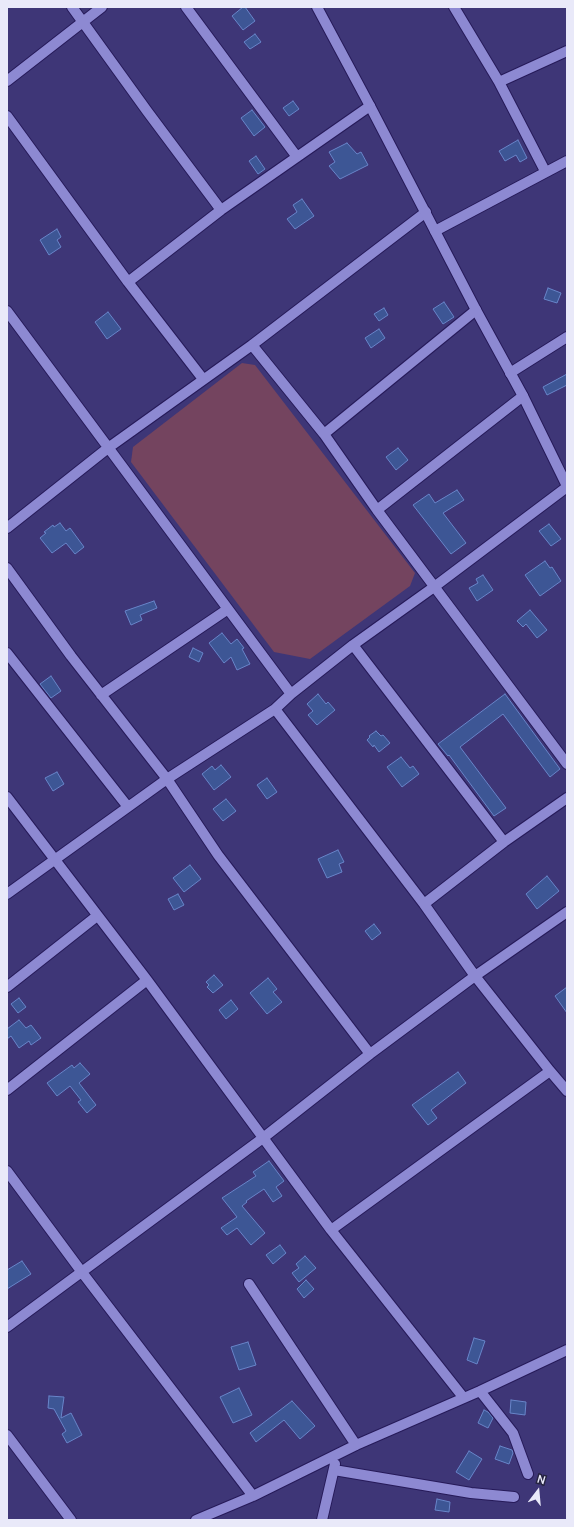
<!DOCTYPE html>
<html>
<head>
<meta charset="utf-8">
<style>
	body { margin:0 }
	#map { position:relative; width:574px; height:1527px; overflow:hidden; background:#3e3677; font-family:Manrope,sans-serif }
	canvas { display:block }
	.frame { position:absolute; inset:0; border:8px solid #e9e9f9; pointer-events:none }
	.north { position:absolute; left:518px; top:1471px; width:40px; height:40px; -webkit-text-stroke:3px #262441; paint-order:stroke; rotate:16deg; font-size:11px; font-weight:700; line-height:16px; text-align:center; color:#e9e9f9 }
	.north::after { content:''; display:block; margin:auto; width:14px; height:18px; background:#e9e9f9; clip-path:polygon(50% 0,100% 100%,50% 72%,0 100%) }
</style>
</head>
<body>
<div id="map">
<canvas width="574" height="1527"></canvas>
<div class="frame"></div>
<div class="north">N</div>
</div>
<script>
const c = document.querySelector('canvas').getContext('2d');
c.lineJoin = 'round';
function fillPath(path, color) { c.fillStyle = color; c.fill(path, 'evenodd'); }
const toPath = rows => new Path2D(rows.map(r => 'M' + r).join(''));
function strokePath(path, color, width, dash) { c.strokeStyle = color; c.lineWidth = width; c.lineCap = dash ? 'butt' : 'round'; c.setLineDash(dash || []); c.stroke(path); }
fillPath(toPath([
	[242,363,255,365,415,573,410,586,310,659,274,652,131,462,133,447]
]), '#74445f');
const building = toPath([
	[243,7,245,7,255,21,243,30,232,16,243,7],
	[255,34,261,42,250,49,244,42,255,34],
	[293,101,299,109,289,116,283,108,293,101],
	[252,110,265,127,254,136,241,118,252,110],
	[518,140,527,158,520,162,516,155,505,161,499,151,518,140],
	[347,143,357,154,361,152,368,165,340,179,329,166,335,162,329,152,347,143],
	[256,156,265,169,258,174,249,161,256,156],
	[302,199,314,216,295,229,287,219,297,212,293,205,302,199],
	[57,229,61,237,57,240,61,247,49,255,40,240,57,229],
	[548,288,561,293,557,303,544,299,548,288],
	[444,302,454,317,443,324,433,309,444,302],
	[384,308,388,315,379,321,374,314,384,308],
	[108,312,121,329,107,339,95,322,108,312],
	[379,329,385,338,371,348,365,338,379,329],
	[567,374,567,385,547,395,543,387,567,374],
	[398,448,408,460,396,470,386,457,398,448],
	[457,490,464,500,443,513,466,543,451,554,413,505,429,494,435,503,457,490],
	[60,523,66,531,70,528,84,547,75,554,66,543,52,553,40,538,46,533,44,532,53,525,54,527,60,523],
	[549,524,561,539,551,546,539,531,549,524],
	[545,561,550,568,552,567,561,581,540,596,525,575,545,561],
	[483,575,493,590,477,601,469,588,478,583,476,579,483,575],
	[154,601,157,608,140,615,142,620,131,625,125,611,154,601],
	[530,610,547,630,537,638,526,624,523,627,517,621,530,610],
	[222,633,231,644,237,639,244,648,242,649,250,664,237,670,231,657,224,663,209,643,222,633],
	[193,648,203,653,199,662,189,657,193,648],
	[51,676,61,691,51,698,40,684,51,676],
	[318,694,326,704,328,702,335,710,317,725,308,715,313,711,307,704,318,694],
	[505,694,560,769,550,777,503,714,460,747,506,808,494,816,449,755,448,756,438,744,505,694],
	[376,731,381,736,383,735,390,743,379,752,374,745,373,747,367,740,370,737,369,736,376,731],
	[401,757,410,768,413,766,419,774,402,787,387,767,401,757],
	[221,765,231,777,214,790,202,774,212,766,215,770,221,765],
	[57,772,64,784,53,791,45,778,57,772],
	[267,778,277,792,267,799,257,785,267,778],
	[226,799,236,811,223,821,213,809,226,799],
	[338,850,344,862,339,864,342,872,327,878,318,859,338,850],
	[190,865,201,879,184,892,173,878,190,865],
	[547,876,559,891,537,909,526,894,547,876],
	[178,894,184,905,174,910,168,899,178,894],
	[374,924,381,933,372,940,365,931,374,924],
	[214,975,223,985,213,993,207,987,209,985,206,982,214,975],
	[268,978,277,989,273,992,282,1002,267,1014,250,993,268,978],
	[567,987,567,1013,555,996,567,987],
	[19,998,26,1007,18,1013,11,1004,19,998],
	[231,1000,238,1009,226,1019,219,1010,231,1000],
	[19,1020,26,1028,31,1025,41,1038,31,1045,29,1041,19,1048,11,1036,7,1039,7,1029,19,1020],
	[80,1063,90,1074,79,1083,96,1105,87,1113,78,1102,81,1100,70,1086,57,1096,47,1083,72,1065,74,1068,80,1063],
	[458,1072,466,1083,431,1110,437,1118,428,1125,412,1105,458,1072],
	[269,1161,284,1181,276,1187,282,1196,273,1202,264,1189,246,1201,247,1202,242,1206,265,1233,251,1245,237,1228,227,1235,221,1228,237,1217,222,1198,256,1176,253,1172,269,1161],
	[280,1245,286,1253,273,1264,266,1255,280,1245],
	[305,1256,316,1268,299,1282,292,1273,299,1268,296,1264,305,1256],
	[22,1261,31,1274,7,1289,7,1270,22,1261],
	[306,1280,314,1289,304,1298,297,1289,306,1280],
	[474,1338,485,1341,477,1364,467,1360,474,1338],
	[248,1342,256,1365,239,1370,231,1347,248,1342],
	[239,1388,252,1415,233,1423,220,1397,239,1388],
	[49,1396,64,1397,61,1418,71,1413,82,1435,67,1443,62,1434,66,1431,54,1409,48,1408,49,1396],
	[511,1400,526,1402,525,1415,510,1413,511,1400],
	[292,1401,315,1426,300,1439,284,1420,256,1442,250,1433,292,1401],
	[484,1410,488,1412,493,1418,488,1428,478,1423,484,1410],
	[500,1446,512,1450,513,1453,509,1464,495,1459,500,1446],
	[469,1451,482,1459,469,1480,456,1472,469,1451],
	[437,1499,450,1502,449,1512,435,1510,437,1499]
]);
fillPath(building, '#3d5695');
strokePath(building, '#6885c9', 1);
const minor = toPath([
	[72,7,147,111,221,210],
	[186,7,297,157],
	[454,7,499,82,545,171],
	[7,81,102,7],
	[499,82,567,51],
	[7,116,128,282,203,379],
	[435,231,567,161],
	[128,282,221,210,370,106],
	[7,311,291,694],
	[252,345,324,434,377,510,567,764],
	[510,373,567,337],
	[324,434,476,310],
	[377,510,523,396],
	[7,528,108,448,252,345,426,212],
	[7,568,71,656,167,779,218,855,370,1054],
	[353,645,504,842],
	[7,653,128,807],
	[101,695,228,609],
	[275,709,424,904,475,976,550,1071,567,1091],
	[7,797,147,980,331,1230,463,1397],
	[7,894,167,779,275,709,291,694,353,645,434,587,567,487],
	[424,904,504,842,567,798],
	[7,987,97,916],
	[7,1090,147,980],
	[7,1171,81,1271,253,1496],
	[331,1230,550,1071],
	[249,1284,356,1445],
	[7,1327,263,1138,370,1054,475,976,567,912],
	[480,1391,513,1433,528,1474],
	[7,1435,71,1520],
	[334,1470,471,1493,514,1497],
	[196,1520,253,1496,356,1445,480,1391,567,1350],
	[322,1520,335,1464]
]);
const tertiary = toPath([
	[317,7,370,106,476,310,523,396,567,486]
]);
strokePath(minor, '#261a59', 12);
strokePath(tertiary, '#261a59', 12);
strokePath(minor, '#8d89d2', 10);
strokePath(tertiary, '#8d89d2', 10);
</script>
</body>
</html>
